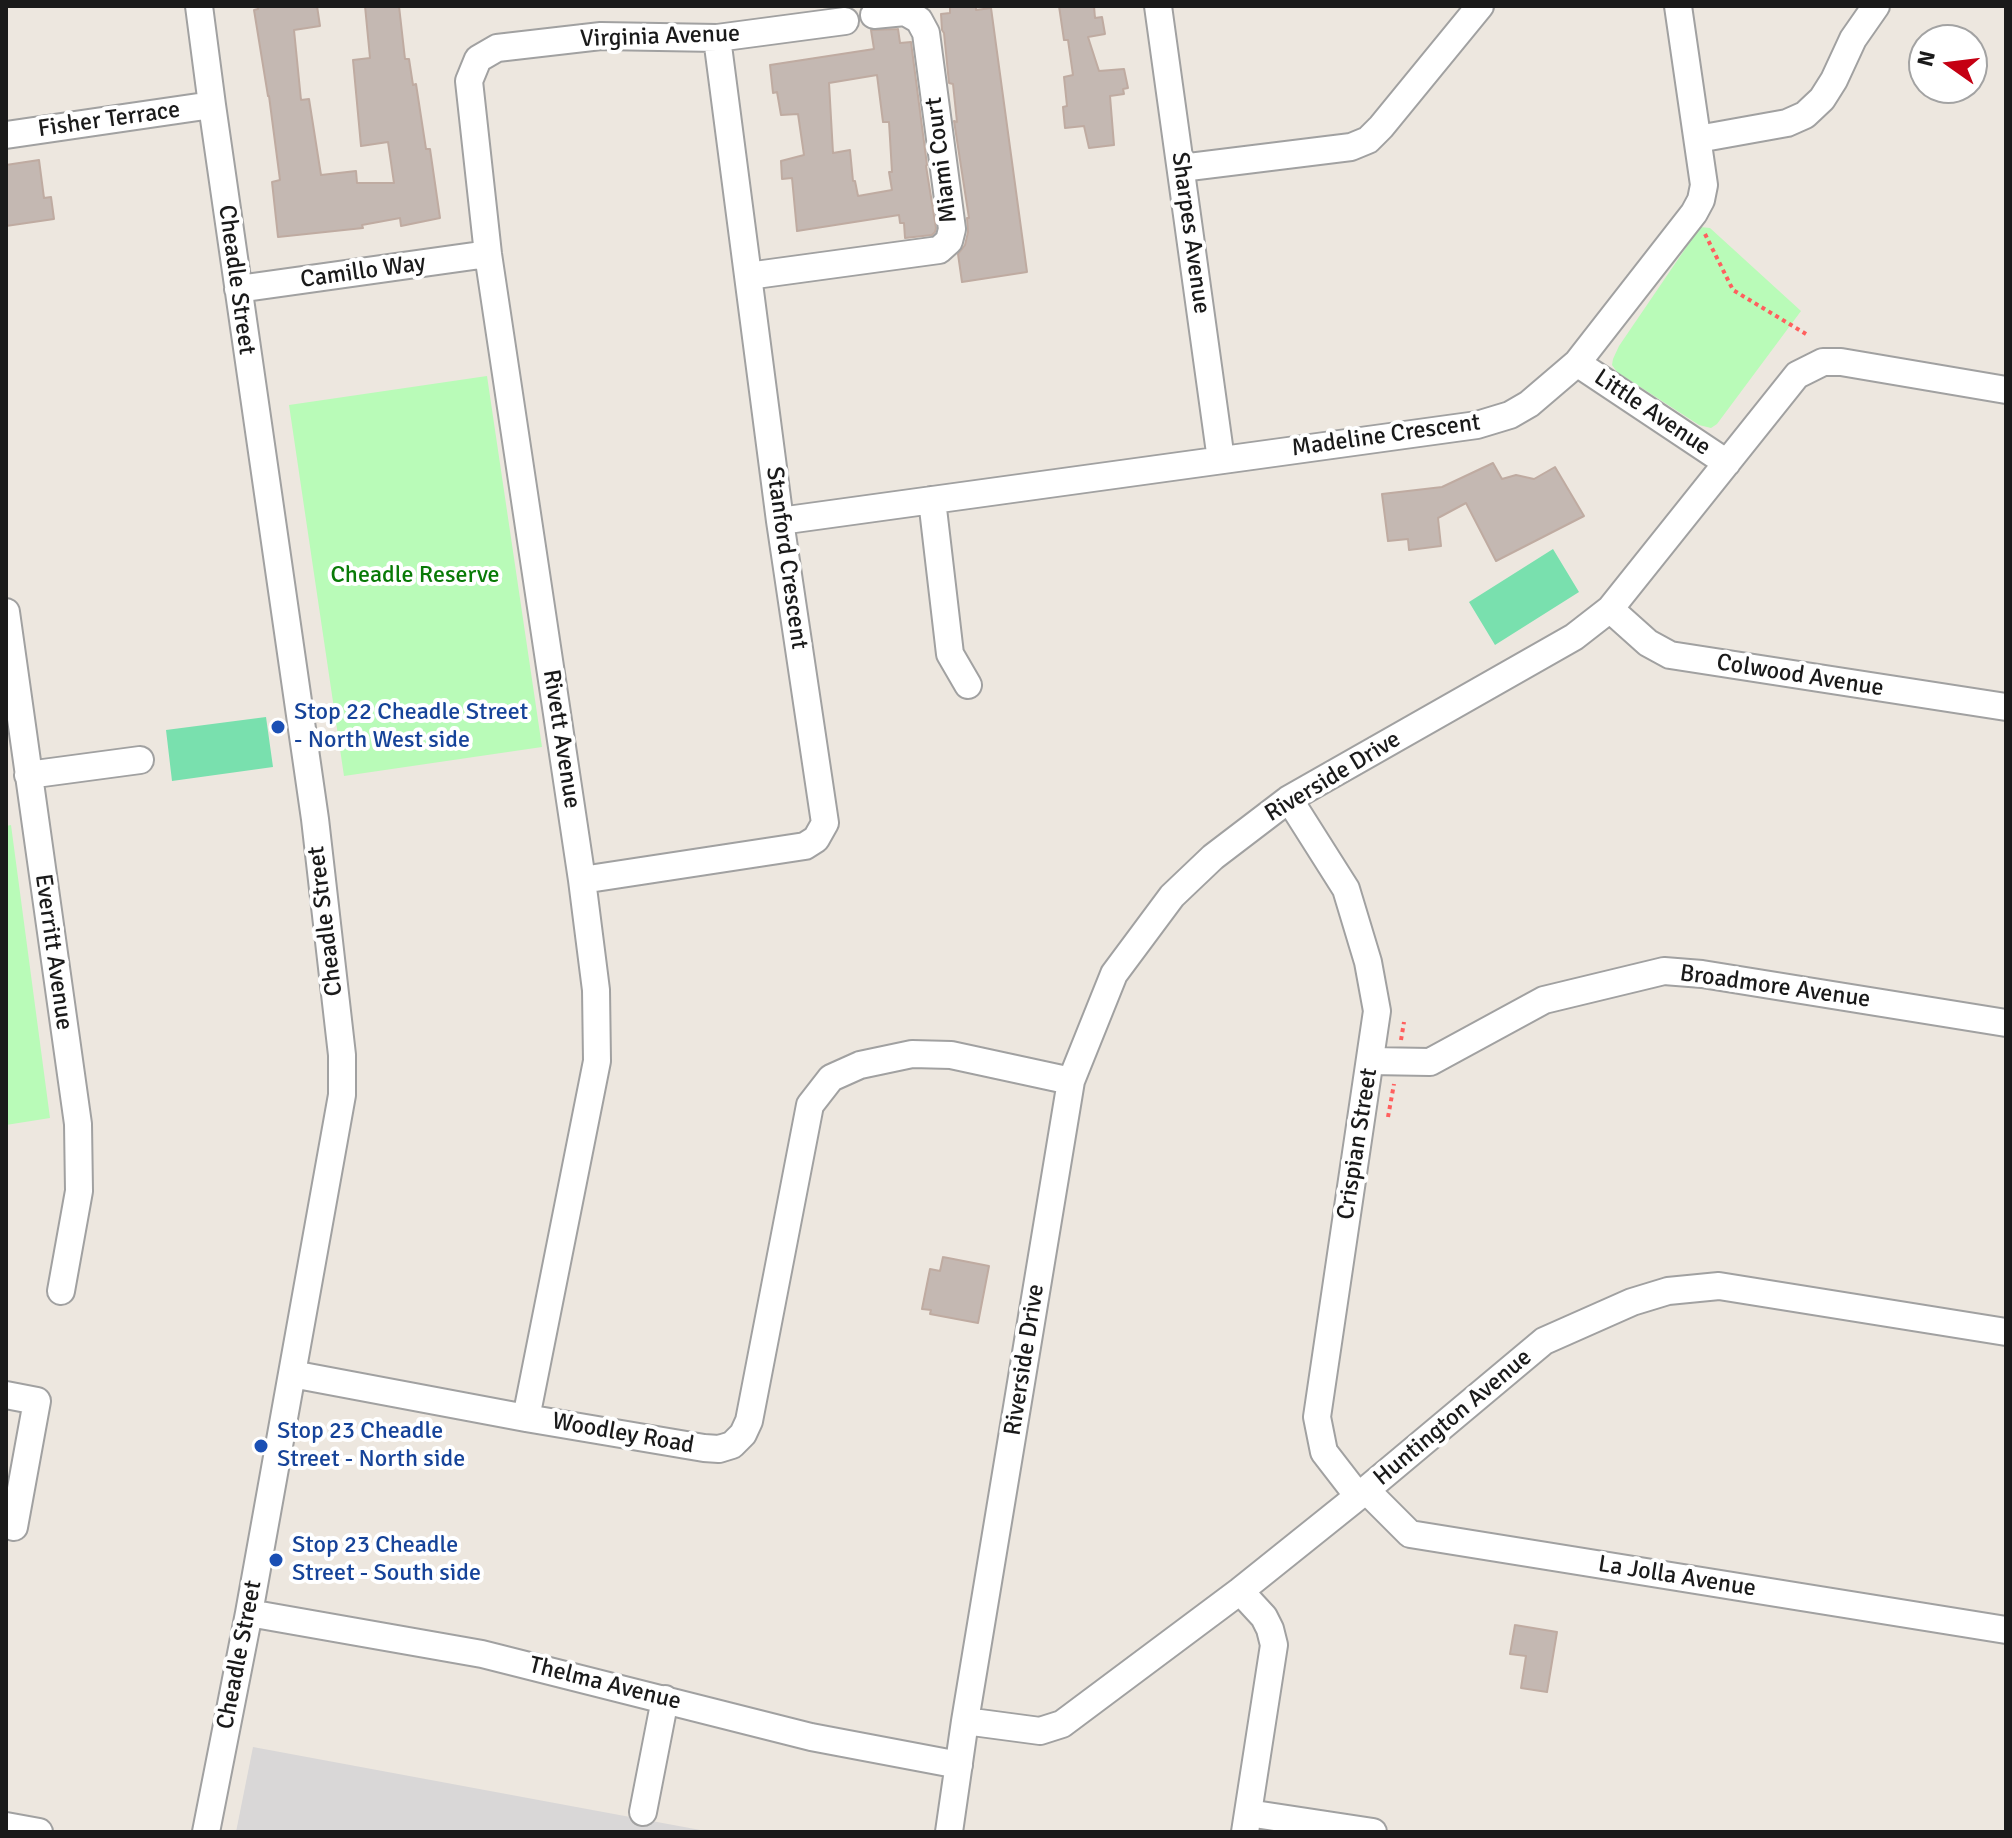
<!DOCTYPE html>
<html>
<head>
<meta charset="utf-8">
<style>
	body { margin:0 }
	#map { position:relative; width:2012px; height:1838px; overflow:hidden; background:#ede7df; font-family:Signika,sans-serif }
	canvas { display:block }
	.frame { position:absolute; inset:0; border:8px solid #1a1a1a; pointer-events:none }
	.north { position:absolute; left:1908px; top:24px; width:80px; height:80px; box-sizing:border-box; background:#fff; border:2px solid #a3a3a3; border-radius:50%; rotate:284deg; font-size:22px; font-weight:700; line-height:32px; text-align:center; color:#1a1a1a }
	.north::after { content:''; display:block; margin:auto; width:28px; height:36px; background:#c50013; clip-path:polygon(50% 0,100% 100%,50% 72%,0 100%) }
</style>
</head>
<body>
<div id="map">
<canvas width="2012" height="1838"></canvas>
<div class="frame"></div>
<div class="north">N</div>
</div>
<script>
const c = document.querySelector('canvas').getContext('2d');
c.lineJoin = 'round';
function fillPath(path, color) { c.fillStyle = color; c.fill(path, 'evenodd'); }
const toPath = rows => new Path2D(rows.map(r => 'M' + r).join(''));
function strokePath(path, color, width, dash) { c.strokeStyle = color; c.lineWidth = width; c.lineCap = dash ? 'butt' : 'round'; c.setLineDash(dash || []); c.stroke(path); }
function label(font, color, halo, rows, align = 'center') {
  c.font = font + ' Signika,sans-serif'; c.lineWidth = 8; c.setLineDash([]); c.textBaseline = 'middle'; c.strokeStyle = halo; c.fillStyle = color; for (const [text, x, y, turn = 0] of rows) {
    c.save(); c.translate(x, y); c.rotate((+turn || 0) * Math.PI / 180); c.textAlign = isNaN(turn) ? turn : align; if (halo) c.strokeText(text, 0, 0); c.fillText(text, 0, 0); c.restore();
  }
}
fillPath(toPath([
	[253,1747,711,1832,236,1832]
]), '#d9d7d7');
fillPath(toPath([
	[1700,227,1710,228,1801,311,1717,424,1711,428,1699,425,1617,372,1612,365,1613,359,1619,346],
	[487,376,542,747,344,776,289,405],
	[11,825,50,1118,6,1125,6,826]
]), '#b9fbb8');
fillPath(toPath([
	[1553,549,1579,592,1495,645,1469,602],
	[266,717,273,767,172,781,166,730]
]), '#79e0ae');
const building = toPath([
	[258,6,317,6,320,26,294,30,301,100,309,99,321,175,356,171,357,183,394,183,388,142,361,146,353,60,370,58,365,6,399,6,405,59,409,59,413,85,416,84,426,149,430,149,440,218,401,226,400,218,362,225,363,228,278,237,272,182,280,180,269,96,268,96,254,10,258,9,258,6],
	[950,6,976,6,976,10,991,8,1027,272,962,282,958,254,965,245,968,232,967,218,969,218,954,121,957,122,953,84,949,83,944,33,942,30,941,14,950,13,950,6],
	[1059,6,1094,6,1095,18,1102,17,1105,34,1088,37,1099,71,1124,69,1128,88,1123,89,1124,94,1110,96,1114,145,1089,148,1084,126,1065,128,1063,107,1067,106,1064,77,1073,75,1068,40,1064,40,1059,6],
	[898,29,900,43,911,42,927,165,926,166,936,228,935,232,932,235,905,238,904,223,900,223,899,215,797,231,792,178,782,179,781,161,804,155,798,114,781,115,777,92,773,93,770,65,874,49,871,30,898,29],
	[877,75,883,122,889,122,892,172,889,172,892,190,858,196,855,181,853,181,850,150,833,153,829,83,877,75],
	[39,160,44,198,51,197,54,219,6,226,6,165,39,160],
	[1493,463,1502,479,1516,475,1534,479,1555,467,1584,516,1496,561,1466,503,1438,518,1441,546,1409,550,1408,539,1388,541,1382,494,1442,487,1493,463],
	[943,1257,989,1266,978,1323,930,1314,931,1310,922,1309,930,1269,940,1271,943,1257],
	[1515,1625,1557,1632,1547,1692,1521,1688,1526,1656,1510,1654,1515,1625]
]);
fillPath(building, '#c4b8b2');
strokePath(building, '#bfaba1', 2);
const minor = toPath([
	[199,6,212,105,315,819,342,1055,342,1095,249,1613,206,1832],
	[1158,6,1221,460],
	[6,135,212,105],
	[1698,139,1787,123,1805,115,1822,99,1834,80,1853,39,1876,6],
	[1181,168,1351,147,1368,140,1381,127,1480,6],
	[748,276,939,250,949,241,952,229,926,33,919,20,905,12,874,15],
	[238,289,488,254],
	[1577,363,1727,463],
	[932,500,950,654,968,685],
	[780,521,1477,425,1510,415,1529,404,1577,363,1694,213,1701,200,1704,185,1678,6],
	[1610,609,1648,643,1670,655,2006,707],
	[6,612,78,1124,79,1191,61,1291],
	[28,775,140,760],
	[1289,799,1346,889,1368,962,1377,1011,1317,1417,1324,1452,1358,1496],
	[582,880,805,846,816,839,825,823,780,521,717,38],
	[1370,1061,1430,1062,1544,1000,1664,971,1702,974,2006,1023],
	[292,1374,526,1418,704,1448,719,1449,732,1445,743,1434,749,1421,810,1105,831,1078,860,1065,912,1054,951,1055,1071,1081],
	[6,1395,37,1401,14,1527],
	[526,1418,597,1061,596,990,582,880,488,254,469,81,478,59,497,48,601,36,717,38,845,21],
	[1366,1490,1410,1534,2006,1630],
	[1240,1591,1264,1617,1270,1629,1274,1645,1245,1832],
	[249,1613,482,1654,811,1737,959,1765],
	[965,1721,1040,1731,1062,1724,1240,1591,1366,1490,1544,1341,1632,1302,1668,1291,1719,1286,2006,1332],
	[643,1812,665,1699],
	[1248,1813,1373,1832],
	[6,1826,39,1832],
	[949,1832,965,1721,1071,1081,1114,974,1172,896,1213,857,1289,799,1574,637,1610,609,1797,375,1823,362,1841,362,2006,390]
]);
strokePath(minor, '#a1a1a1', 30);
strokePath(toPath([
	[1705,234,1733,290,1806,334],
	[1401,1040,1404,1022],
	[1388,1117,1394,1084]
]), '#ff5f5e', 4, [4, 4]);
strokePath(minor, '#fff', 26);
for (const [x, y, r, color] of [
	[278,727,8,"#1a4fb4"],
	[261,1446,8,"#1a4fb4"],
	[276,1560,8,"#1a4fb4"]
]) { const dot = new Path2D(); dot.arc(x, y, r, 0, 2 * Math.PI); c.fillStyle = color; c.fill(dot); strokePath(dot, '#fff', 3); }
label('24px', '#1a1a1a', '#fff', [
	["Virginia Avenue",660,37,-2],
	["Fisher Terrace",109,120,-8],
	["Miami Court",942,160,-97],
	["Sharpes Avenue",1190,233,82],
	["Camillo Way",363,272,-8],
	["Cheadle Street",236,280,82],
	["Little Avenue",1652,413,34],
	["Madeline Crescent",1386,436,-8],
	["Stanford Crescent",786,558,82],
	["Colwood Avenue",1800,676,9],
	["Rivett Avenue",561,739,81],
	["Riverside Drive",1333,777,-31],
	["Cheadle Street",326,921,-97],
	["Everritt Avenue",53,952,82],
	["Broadmore Avenue",1775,987,8],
	["Crispian Street",1358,1144,-81],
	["Riverside Drive",1025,1360,-81],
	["Huntington Avenue",1453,1418,-40],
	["Woodley Road",623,1434,10],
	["La Jolla Avenue",1677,1577,9],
	["Cheadle Street",240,1655,-79],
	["Thelma Avenue",605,1684,14]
]);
label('24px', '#097a07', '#fff', [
	["Cheadle Reserve",415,576]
]);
label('24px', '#164399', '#fff', [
	["Stop 22 Cheadle Street",294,713],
	["- North West side",294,741],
	["Stop 23 Cheadle",277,1432],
	["Street - North side",277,1460],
	["Stop 23 Cheadle",292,1546],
	["Street - South side",292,1574]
], 'left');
</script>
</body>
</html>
